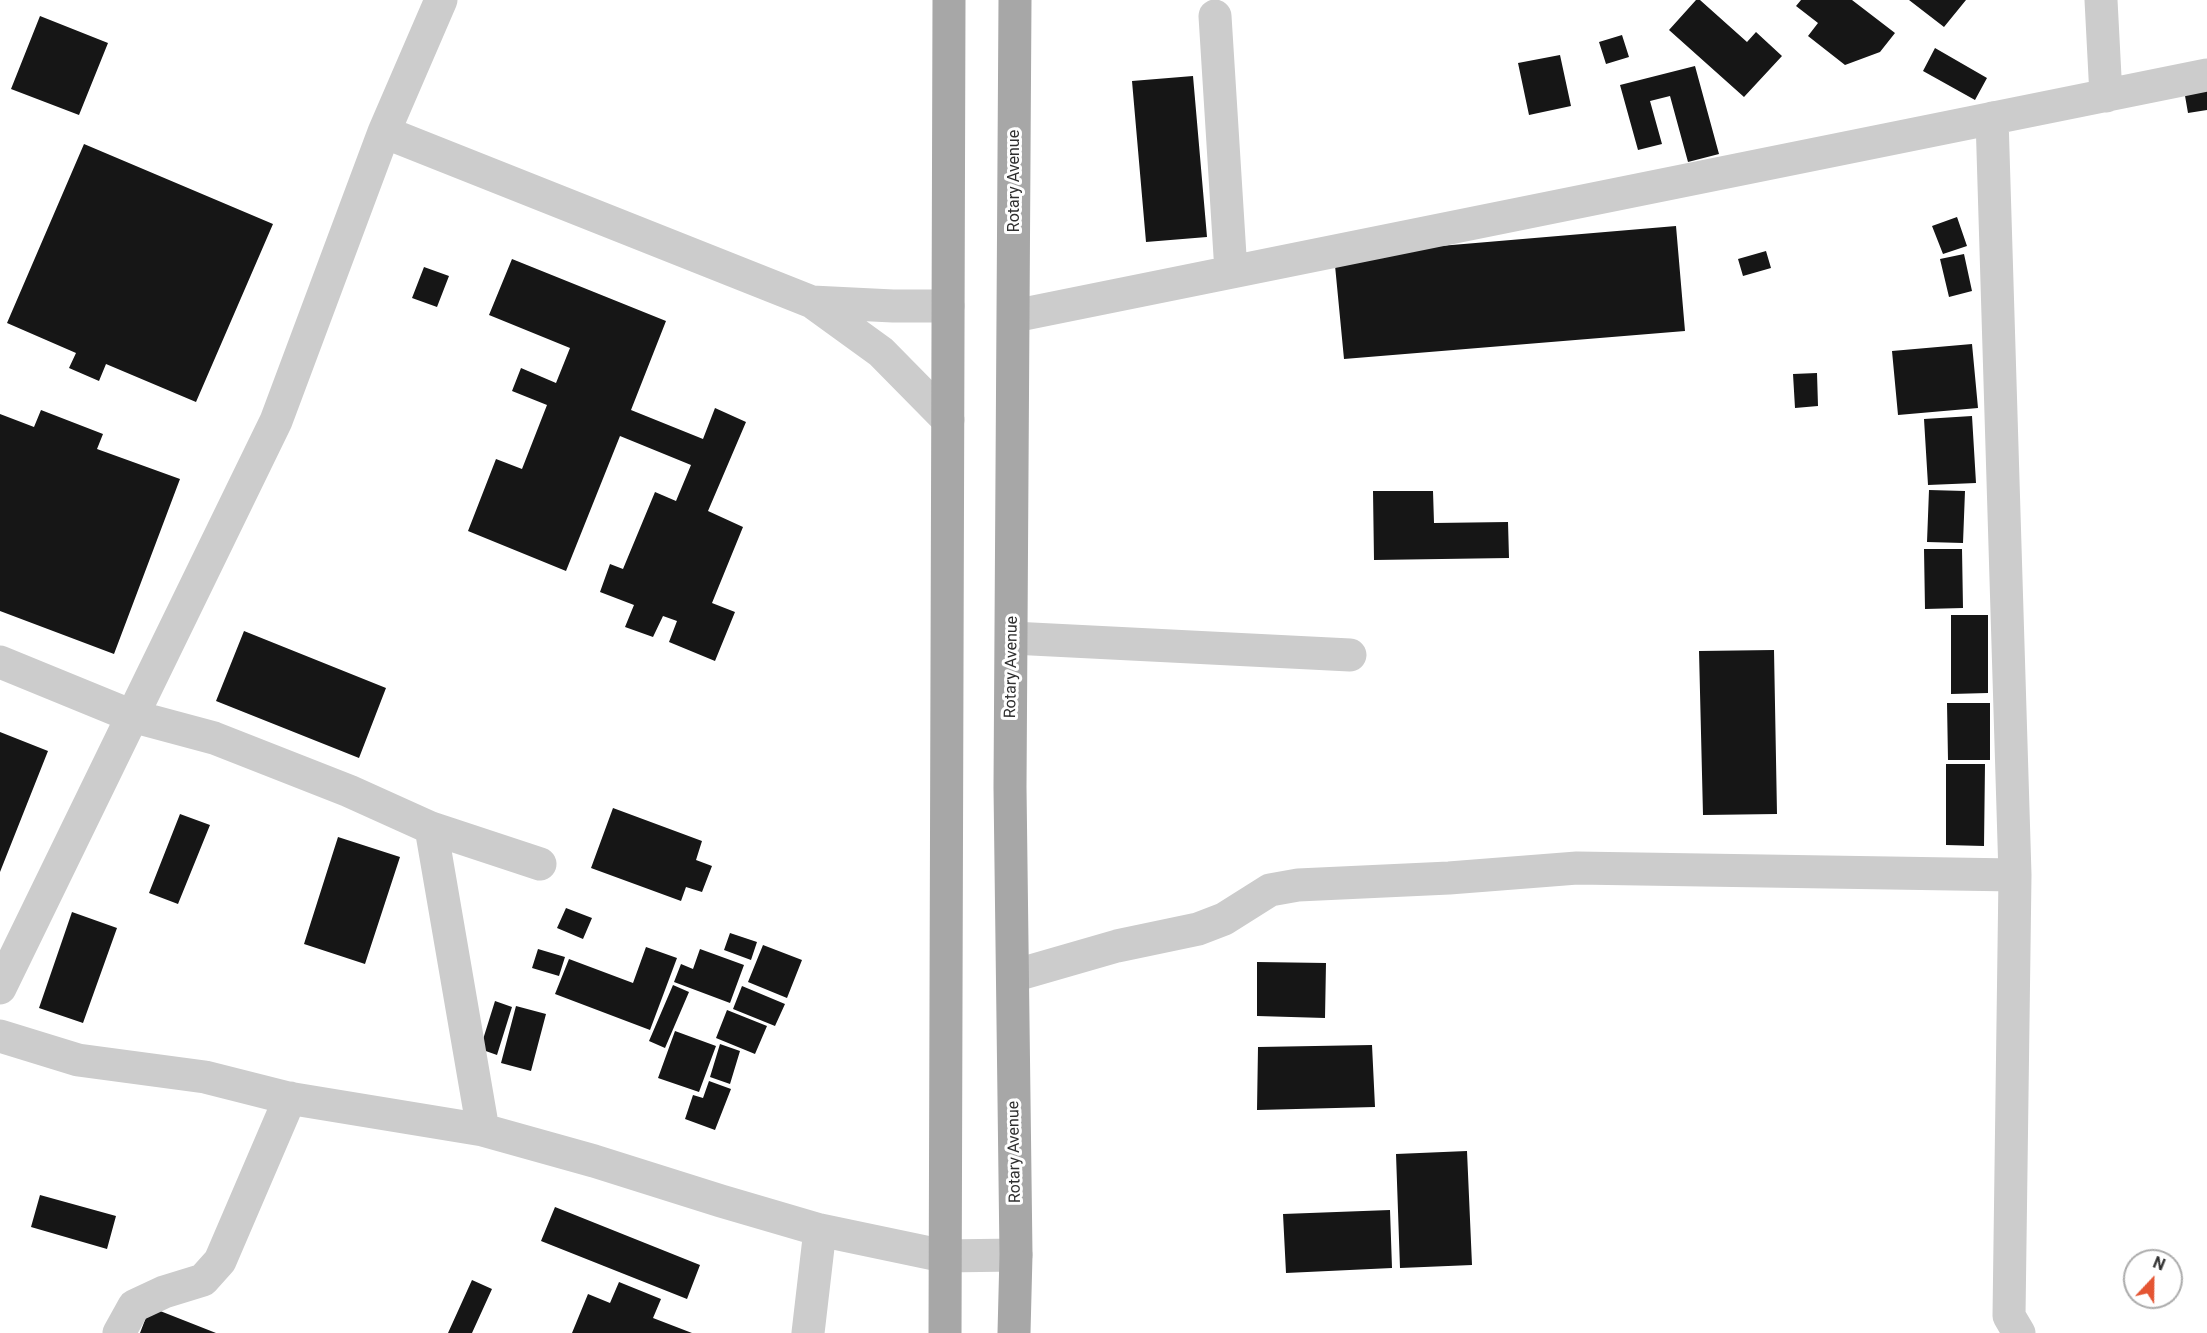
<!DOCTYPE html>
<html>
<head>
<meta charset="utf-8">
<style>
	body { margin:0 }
	#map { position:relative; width:2207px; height:1333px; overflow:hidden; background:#fff; font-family:Roboto,sans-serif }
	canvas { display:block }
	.north { position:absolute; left:2123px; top:1249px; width:60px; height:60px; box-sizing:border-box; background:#fff; border:2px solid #acacac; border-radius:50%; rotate:22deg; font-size:16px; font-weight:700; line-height:24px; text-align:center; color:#2f2f2f }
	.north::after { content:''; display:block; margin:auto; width:21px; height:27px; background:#e45533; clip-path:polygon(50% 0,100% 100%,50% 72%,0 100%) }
</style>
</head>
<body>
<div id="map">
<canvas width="2207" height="1333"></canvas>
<div class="north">N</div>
</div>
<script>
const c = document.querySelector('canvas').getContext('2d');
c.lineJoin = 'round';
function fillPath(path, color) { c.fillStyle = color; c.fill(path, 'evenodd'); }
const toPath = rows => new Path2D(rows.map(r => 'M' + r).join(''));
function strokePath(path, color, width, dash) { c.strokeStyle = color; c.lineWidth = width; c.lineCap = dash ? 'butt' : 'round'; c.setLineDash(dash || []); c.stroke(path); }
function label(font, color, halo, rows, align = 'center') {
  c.font = font + ' Roboto,sans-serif'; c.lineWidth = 6; c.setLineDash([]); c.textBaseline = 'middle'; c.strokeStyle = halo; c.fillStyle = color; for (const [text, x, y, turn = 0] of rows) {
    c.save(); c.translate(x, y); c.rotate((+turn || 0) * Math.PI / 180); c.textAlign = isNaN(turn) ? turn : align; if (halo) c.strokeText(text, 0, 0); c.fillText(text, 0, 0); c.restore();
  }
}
fillPath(toPath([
	[1696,0,1700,0,1747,42,1756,32,1782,56,1744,97,1669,30],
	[1801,0,1852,0,1895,33,1880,52,1845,65,1808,36,1818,23,1796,6],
	[1909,0,1966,0,1944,27],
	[40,16,108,43,79,115,11,89],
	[1622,35,1629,57,1606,64,1599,42],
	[1935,48,1987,78,1975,100,1923,71],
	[1560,55,1571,106,1529,115,1518,63],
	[1695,66,1719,154,1688,162,1670,96,1650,101,1662,144,1638,150,1620,85],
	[1193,76,1207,237,1146,242,1132,81],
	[2207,87,2207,110,2188,113,2184,90],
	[84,144,273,224,196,402,106,364,99,381,69,368,76,353,7,323],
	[1957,217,1967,246,1943,254,1932,226],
	[1676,226,1685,331,1344,359,1334,255],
	[1766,251,1771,268,1743,276,1738,259],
	[1964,254,1972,291,1949,297,1940,259],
	[512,259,666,321,631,410,703,439,715,408,746,422,708,511,743,527,712,603,735,612,715,661,669,642,677,621,663,616,653,637,625,627,634,605,600,592,610,564,623,569,655,492,676,501,691,465,620,436,566,571,468,531,496,459,522,469,547,405,512,391,521,368,556,383,570,348,489,315],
	[424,267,449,276,437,307,412,298],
	[1972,344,1978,408,1898,415,1892,351],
	[1817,373,1818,406,1795,408,1793,374],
	[41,410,103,434,97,449,180,479,114,654,0,611,0,414,34,427],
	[1972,416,1976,483,1928,485,1924,419],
	[1929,490,1965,491,1963,543,1927,542],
	[1373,491,1433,491,1434,523,1508,522,1509,558,1374,560],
	[1924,549,1962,549,1963,608,1925,609],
	[1951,615,1988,615,1988,693,1951,694],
	[244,631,386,688,359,758,216,701],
	[1774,650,1777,814,1703,815,1699,651],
	[1947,703,1990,703,1990,760,1948,760],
	[0,732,48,751,0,872],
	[1946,764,1985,764,1984,846,1946,845],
	[613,808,702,841,696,860,712,866,702,892,686,887,681,901,591,868],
	[180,814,210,825,178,904,149,893],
	[338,837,400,857,365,964,304,944],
	[566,908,592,918,583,939,557,928],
	[72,912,117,928,83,1023,39,1008],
	[730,933,757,942,751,960,724,950],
	[763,945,802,960,787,998,748,982],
	[646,947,677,958,650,1030,555,994,569,959,633,983],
	[538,949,565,957,559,976,532,968],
	[700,949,744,965,730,1003,674,982,681,964,693,969],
	[1257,962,1326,963,1325,1018,1257,1016],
	[673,985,689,992,665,1048,649,1041],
	[742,986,785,1004,775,1026,733,1009],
	[495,1001,512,1007,497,1055,480,1049],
	[516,1006,546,1014,531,1071,501,1063],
	[727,1010,767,1026,755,1054,716,1038],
	[675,1031,716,1046,699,1092,658,1078],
	[720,1044,740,1051,730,1084,710,1077],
	[1372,1045,1375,1107,1257,1110,1258,1047],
	[709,1081,731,1089,715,1130,685,1119,693,1095,703,1098],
	[1467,1151,1472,1265,1400,1268,1396,1154],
	[40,1195,116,1216,107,1249,31,1227],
	[555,1207,700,1265,687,1299,541,1241],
	[1390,1210,1392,1268,1286,1273,1283,1214],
	[472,1280,492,1289,472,1333,448,1333],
	[619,1282,661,1299,653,1318,692,1333,572,1333,588,1294,610,1303],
	[150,1307,216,1333,140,1333]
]), '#161616');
strokePath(toPath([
	[2101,0,2106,96],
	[1215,16,1231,272],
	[1992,118,2015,875,2009,1316,2019,1333],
	[384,132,812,302,881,352,948,420],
	[812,302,893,306,948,306],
	[1014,316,2207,75],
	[1012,638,1350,655],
	[0,662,132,716,214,738,349,791,431,828,540,864],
	[431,828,483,1130],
	[1013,976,1117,946,1198,929,1224,919,1270,890,1298,885,1449,878,1577,868,2015,875],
	[0,988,276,421,384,132,441,0],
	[0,1036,78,1060,205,1077,288,1098,483,1130,594,1161,721,1201,820,1230,944,1256,1016,1255],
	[119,1333,134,1306,164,1292,203,1280,220,1261,290,1098],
	[808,1333,820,1230]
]), '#ccc', 33);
strokePath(toPath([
	[945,1333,949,0],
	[1014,1333,1016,1255,1010,787,1015,0]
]), '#a7a7a7', 33);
label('16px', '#2f2f2f', '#fff', [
	["Rotary Avenue",1015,181,-90],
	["Rotary Avenue",1012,667,-89],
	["Rotary Avenue",1015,1152,-91]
]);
</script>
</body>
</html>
